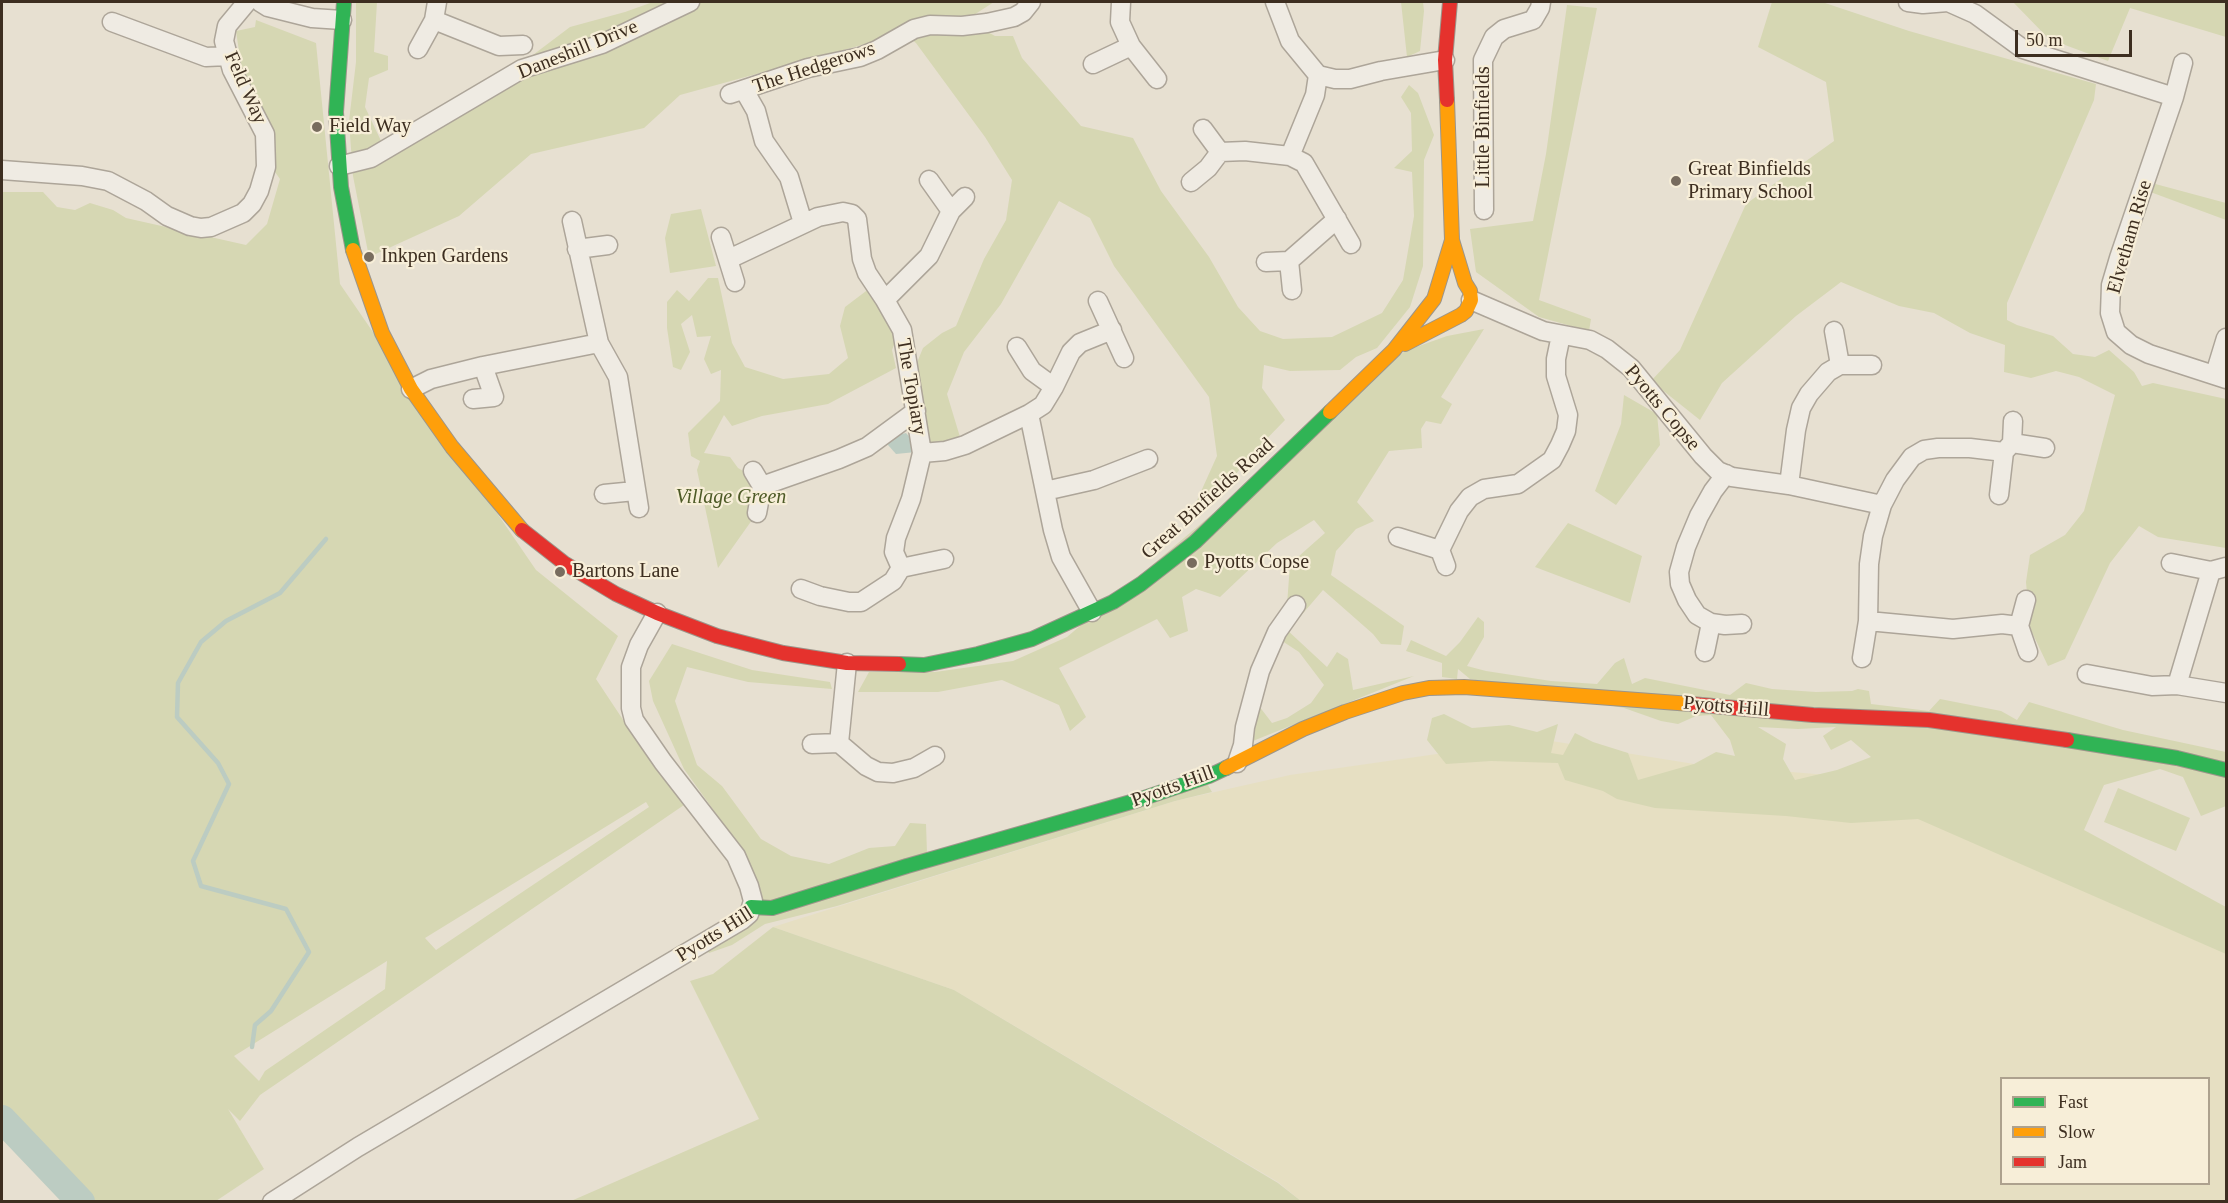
<!DOCTYPE html>
<html>
<head>
<meta charset="utf-8">
<style>
	body { margin:0 }
	#map { position:relative; width:2228px; height:1203px; overflow:hidden; background:#e7e0d1; font-family:"Times New Roman",serif }
	canvas { display:block }
	.frame { position:absolute; inset:0; border:3px solid #3d2e20; pointer-events:none }
	.legend { position:absolute; left:2000px; top:1077px; width:210px; height:108px; box-sizing:border-box; background:#f7eed8; border:2px solid #ada18e; margin:0; padding:8px 10px; list-style:none; font-size:18px; color:#3d2e20 }
	.legend li { display:flex; align-items:center; gap:12px; height:30px }
	.legend b { width:30px; border:2px solid #ada18e }
	.scale { position:absolute; left:2015px; top:30px; width:117px; height:27px; box-sizing:border-box; border:3px solid #3d2e20; border-top:0; padding-left:8px; font-size:18px; line-height:21px; white-space:nowrap; color:#3d2e20; -webkit-text-stroke:4px #f7eed8; paint-order:stroke }
</style>
</head>
<body>
<div id="map">
<canvas width="2228" height="1203"></canvas>
<div class="frame"></div>
<ul class="legend">
<li><b style="height:8px;background:#30b455"></b>Fast</li>
<li><b style="height:8px;background:#ff9f0a"></b>Slow</li>
<li><b style="height:8px;background:#e5322d"></b>Jam</li>
</ul>
<div class="scale">50 m</div>
</div>
<script>
const c = document.querySelector('canvas').getContext('2d');
c.lineJoin = 'round';
function fillPath(path, color) { c.fillStyle = color; c.fill(path, 'evenodd'); }
const toPath = rows => new Path2D(rows.map(r => 'M' + r).join(''));
function strokePath(path, color, width, dash) { c.strokeStyle = color; c.lineWidth = width; c.lineCap = dash ? 'butt' : 'round'; c.setLineDash(dash || []); c.stroke(path); }
function label(font, color, halo, rows, align = 'center') {
  c.font = font + ' "Times New Roman",serif'; c.lineWidth = 4.5; c.setLineDash([]); c.textBaseline = 'middle'; c.strokeStyle = halo; c.fillStyle = color; for (const [text, x, y, turn = 0] of rows) {
    c.save(); c.translate(x, y); c.rotate((+turn || 0) * Math.PI / 180); c.textAlign = isNaN(turn) ? turn : align; if (halo) c.strokeText(text, 0, 0); c.fillText(text, 0, 0); c.restore();
  }
}
fillPath(toPath([
	[1502,733,1694,764,1864,778,2226,913,2226,1201,1301,1201,1278,1182,954,990,773,927,1175,801,1290,775,1437,754],
	[2002,1078,2208,1078,2208,1184,2002,1184]
]), '#e6dfc2');
fillPath(toPath([
	[356,2,377,2,374,52,388,56,388,70,369,78,365,107,382,143,517,67,570,27,625,12,653,2,994,2,966,20,995,36,1013,36,1022,58,1081,126,1133,138,1161,191,1209,257,1238,307,1260,331,1283,339,1332,337,1382,313,1403,280,1414,216,1412,172,1394,168,1412,151,1411,113,1401,97,1409,85,1418,93,1434,135,1424,160,1423,266,1410,307,1377,348,1356,357,1340,370,1290,371,1264,365,1262,388,1285,420,1252,454,1232,479,1194,507,1217,456,1209,397,1114,266,1090,218,1059,201,1001,304,964,352,947,394,960,437,945,451,928,448,916,365,923,348,942,333,956,326,984,259,1006,220,1012,180,985,137,916,43,899,30,869,43,680,95,644,128,531,154,459,216,369,257,353,176,349,121,356,62],
	[1401,2,1423,2,1424,11,1420,51,1407,57],
	[1772,2,1822,2,1909,31,2096,84,2094,100,2007,303,2007,320,2017,325,2053,336,2073,354,2095,357,2109,350,2134,372,2142,386,2153,383,2226,399,2226,548,2158,537,2139,526,2110,563,2065,659,2048,666,2030,628,2026,582,2030,555,2065,535,2084,511,2115,395,2079,377,2056,371,2031,378,2004,372,2005,345,1970,333,1934,313,1899,306,1841,282,1796,316,1722,383,1700,420,1651,381,1680,350,1746,204,1834,141,1826,82,1758,47],
	[2013,2,2226,2,2226,37,2130,8,2108,61,2049,39],
	[1567,5,1597,8,1539,300,1591,319,1589,331,1539,317,1476,272,1470,229,1533,221,1546,154],
	[256,20,316,43,340,284,536,570,618,636,596,679,655,768,684,805,260,1095,240,1121,228,1109,264,1169,216,1201,88,1201,85,1193,2,1109,2,192,43,192,57,207,75,210,90,203,113,210,126,218,246,245,267,224,280,179,275,172,271,134,241,65,236,31,255,27],
	[646,802,649,807,436,950,425,938],
	[387,961,385,989,265,1071,259,1081,234,1056],
	[2148,182,2226,203,2226,220,2145,190],
	[701,209,716,266,670,273,665,238,671,214],
	[708,278,718,278,732,343,745,367,783,379,829,374,848,358,840,326,845,307,878,282,898,335,892,350,896,368,828,404,762,416,732,426,724,415,704,453,730,457,738,468,745,472,753,471,757,513,718,568,697,470,700,461,691,456,688,433,720,401,721,370,711,374,704,359,711,336,697,337,692,315,681,324,690,352,681,370,673,367,667,328,667,302,677,290,689,301],
	[1484,329,1441,397,1452,404,1441,424,1426,421,1421,429,1422,448,1389,451,1357,502,1374,521,1356,529,1336,551,1331,575,1404,626,1401,645,1381,644,1373,634,1323,590,1299,618,1287,605,1290,564,1325,533,1314,520,1277,543,1220,597,1196,589,1182,597,1188,631,1170,638,1157,619,1059,668,1086,717,1070,731,1059,705,1002,680,938,692,858,692,869,672,935,672,1013,661,1067,637,1405,351,1447,336],
	[1624,395,1657,414,1660,445,1616,505,1595,491,1621,424],
	[1568,523,1642,556,1630,603,1535,567],
	[1478,617,1484,622,1484,637,1467,666,1486,671,1551,681,1597,684,1615,663,1624,658,1632,684,1645,678,1730,695,1746,683,1772,689,1816,692,1852,691,1858,689,1869,691,1871,704,1929,711,1940,699,2001,711,2017,720,2029,702,2123,730,2226,752,2226,806,2201,816,2183,777,2160,769,2104,785,2084,830,2226,907,2226,954,1918,819,1851,823,1786,816,1655,808,1617,799,1603,791,1565,780,1558,763,1491,761,1446,764,1427,740,1432,718,1444,714,1472,728,1509,725,1537,732,1558,724,1551,753,1563,755,1575,733,1593,742,1628,753,1638,780,1694,764,1716,752,1735,756,1730,740,1711,715,1696,716,1678,724,1661,721,1624,708,1470,679,1458,669,1457,679,1442,677,1442,663,1406,651,1411,640,1446,656,1460,642],
	[1758,727,1798,729,1836,727,1823,736,1831,750,1851,740,1871,757,1837,770,1795,780,1783,759,1786,744],
	[1286,629,1327,667,1337,652,1348,659,1353,690,1414,676,1243,745,1259,706,1272,723,1287,718,1311,703,1324,685,1299,652,1279,639],
	[672,644,752,670,830,682,832,689,748,682,687,667,675,701,697,765,722,786,761,839,791,856,829,864,869,848,895,846,910,823,926,824,927,853,1205,780,1212,792,1175,801,837,906,765,924,732,945,709,953,703,946,759,893,745,854,684,769,653,701,649,681],
	[2118,788,2190,818,2176,851,2104,822],
	[773,927,954,990,1278,1183,1301,1201,571,1201,759,1119,690,981,713,974]
]), '#d6d7b3');
fillPath(toPath([
	[906,433,915,443,916,452,896,454,888,445,890,437]
]), '#bcccc2');
strokePath(toPath([
	[252,1047,255,1025,271,1011,309,952,286,909,201,886,193,861,229,784,218,763,177,717,178,683,201,642,226,621,280,593,326,539]
]), '#bcccc2', 4.5);
strokePath(toPath([
	[2,1119,81,1202]
]), '#bcccc2', 28);
const street = toPath([
	[260,2,268,7,312,18,342,20],
	[1121,2,1120,22,1131,46,1157,79],
	[1275,2,1290,41,1318,75,1315,95,1290,156],
	[1908,2,1923,4,1948,2,1975,14,2023,49,2174,97],
	[434,20,499,46,523,45],
	[112,22,206,57,228,56],
	[418,49,434,20,437,2],
	[2183,63,2174,97,2119,258,2111,285,2110,313,2116,332,2131,345,2149,354,2226,379],
	[1093,64,1131,46],
	[1318,75,1335,79,1350,79,1381,71,1445,60],
	[744,90,756,111,764,141,789,177,803,223],
	[730,94,808,68,860,57,877,50,914,29,930,25,962,26,987,23,1014,17,1023,12,1031,2],
	[1220,152,1245,151,1290,156,1304,163,1351,244],
	[339,166,371,158,522,69,602,44,690,2],
	[2,170,82,176,108,181,146,201,167,216,190,226,201,228,211,227,243,213,252,204,259,191,266,167,265,134,232,70,224,41,227,26,247,2],
	[929,180,951,211],
	[1191,182,1208,168,1220,152,1203,129],
	[1484,210,1483,60,1494,37,1504,29,1533,20,1540,8,1541,2],
	[572,221,599,343,618,377,639,508],
	[721,237,735,282],
	[577,249,608,245],
	[729,259,818,217,843,212,852,214,857,219,862,259,867,273,885,300,902,330,922,453,945,451,965,445,1029,414,1053,530,1061,557,1092,612],
	[1289,261,1337,219],
	[1266,262,1289,261,1292,290],
	[885,300,929,256,951,211,965,197],
	[1471,300,1543,331,1590,340,1607,349,1631,368,1703,456,1718,471,1732,477,1789,485,1882,505],
	[1098,301,1124,358],
	[1834,331,1840,365],
	[1017,347,1032,371,1054,387],
	[2215,374,2226,338],
	[411,389,431,379,483,366,599,343],
	[473,399,494,397,483,366],
	[1029,414,1043,405,1054,387,1071,352,1080,343,1112,330],
	[2012,443,2045,448],
	[753,471,762,486,757,513],
	[1726,474,1713,491,1699,516,1686,547,1679,572,1680,584,1687,600,1697,615,1711,623,1725,625,1742,624],
	[1789,485,1796,430,1801,408,1809,394,1828,372,1840,365,1872,365],
	[762,486,839,459,867,447,916,411],
	[1045,491,1094,480,1148,459],
	[604,494,635,491],
	[1999,495,2004,452,2012,443,2013,421],
	[1398,537,1440,550],
	[2171,563,2211,571,2226,567],
	[1446,566,1440,550,1459,511,1470,497,1484,489,1518,484,1552,460,1560,445,1566,431,1568,415,1556,376,1556,359,1561,335],
	[901,568,944,559],
	[801,589,820,596,849,602,861,602,893,581,901,568,894,552,896,538,911,499,922,453],
	[2026,600,2019,626,2028,652],
	[1868,621,1953,629,2002,624,2019,626],
	[1705,652,1711,623],
	[1862,658,1868,621,1869,564,1873,536,1882,505,1895,480,1912,457,1924,450,1938,448,1970,448,2004,452],
	[847,663,839,743,866,766,878,772,893,773,914,768,935,756],
	[2087,674,2152,686,2177,685,2226,693],
	[2177,685,2211,571],
	[812,744,839,743],
	[1237,763,1243,745,1245,727,1260,671,1277,632,1296,605],
	[272,1202,358,1147,742,920,749,914,753,901,749,886,736,856,663,762,634,720,631,708,631,667,639,645,657,613]
]);
const fast = toPath([
	[344,2,336,112,341,187,353,250],
	[899,664,924,665,978,654,1032,639,1113,602,1141,584,1195,542,1330,412],
	[2067,740,2177,758,2226,770],
	[751,907,772,908,907,866,1138,800,1209,776,1226,768]
]);
const slow = toPath([
	[353,250,382,333,411,389,452,447,522,530],
	[1405,344,1461,315,1466,311,1471,300,1470,291,1465,283,1452,240,1447,100],
	[1330,412,1394,350,1434,299,1452,240],
	[1226,768,1303,729,1345,712,1403,693,1429,688,1464,687,1691,704]
]);
const jam = toPath([
	[1447,100,1445,60,1450,2],
	[522,530,564,563,616,594,657,613,717,636,783,653,847,663,899,664],
	[1691,704,1813,715,1929,720,2067,740]
]);
strokePath(street, '#ada599', 21);
strokePath(fast, '#9c958a', 16);
strokePath(slow, '#9c958a', 16);
strokePath(jam, '#9c958a', 16);
strokePath(street, '#efebe3', 18);
strokePath(fast, '#30b455', 14);
strokePath(slow, '#ff9f0a', 14);
strokePath(jam, '#e5322d', 14);
for (const [x, y, r, color] of [
	[317,127,6,"#786c5e"],
	[1676,181,6,"#786c5e"],
	[369,257,6,"#786c5e"],
	[1192,563,6,"#786c5e"],
	[560,572,6,"#786c5e"]
]) { const dot = new Path2D(); dot.arc(x, y, r, 0, 2 * Math.PI); c.fillStyle = color; c.fill(dot); strokePath(dot, '#f7eed8', 2); }
label('20px', '#3d2e20', '#f7eed8', [
	["Daneshill Drive",578,50,-22],
	["The Hedgerows",814,68,-18],
	["Feld Way",245,88,66],
	["Little Binfields",1484,127,-90],
	["Elvetham Rise",2130,237,-74],
	["The Topiary",911,387,80],
	["Pyotts Copse",1662,408,50],
	["Great Binfields Road",1208,499,-42],
	["Pyotts Hill",1726,707,5],
	["Pyotts Hill",1173,787,-20],
	["Pyotts Hill",715,935,-32]
]);
label('20px', '#3d2e20', '#f7eed8', [
	["Field Way",329,127],
	["Great Binfields",1688,170],
	["Primary School",1688,193],
	["Inkpen Gardens",381,257],
	["Pyotts Copse",1204,563],
	["Bartons Lane",572,572]
], 'left');
label('italic 20px', '#4d5a26', '#f7eed8', [
	["Village Green",731,498]
]);
</script>
</body>
</html>
